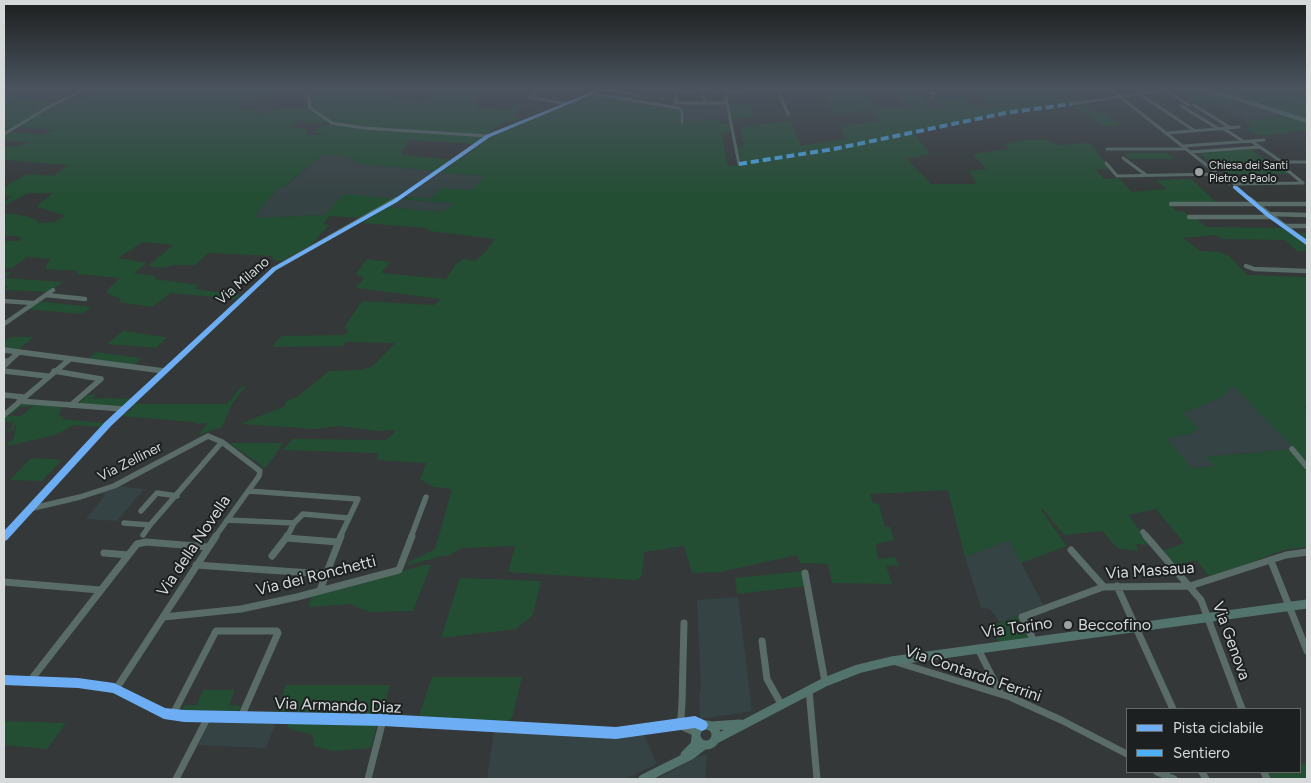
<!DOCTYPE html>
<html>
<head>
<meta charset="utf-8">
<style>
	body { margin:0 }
	#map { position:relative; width:1311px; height:783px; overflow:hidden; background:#343838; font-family:Figtree,sans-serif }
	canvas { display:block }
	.frame { position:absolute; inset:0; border:5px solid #d5d9d9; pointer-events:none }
	.legend { position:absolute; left:1126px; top:708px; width:175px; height:65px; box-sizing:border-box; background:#1d2020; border:1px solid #676a6a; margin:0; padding:6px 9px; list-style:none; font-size:15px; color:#d5d9d9 }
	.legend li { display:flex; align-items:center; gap:10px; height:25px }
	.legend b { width:25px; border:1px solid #676a6a }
</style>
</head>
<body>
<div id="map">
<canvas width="1311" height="783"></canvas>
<div class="frame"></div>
<ul class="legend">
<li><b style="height:6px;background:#6dadf4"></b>Pista ciclabile</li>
<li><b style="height:6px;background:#4cb0f7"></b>Sentiero</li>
</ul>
</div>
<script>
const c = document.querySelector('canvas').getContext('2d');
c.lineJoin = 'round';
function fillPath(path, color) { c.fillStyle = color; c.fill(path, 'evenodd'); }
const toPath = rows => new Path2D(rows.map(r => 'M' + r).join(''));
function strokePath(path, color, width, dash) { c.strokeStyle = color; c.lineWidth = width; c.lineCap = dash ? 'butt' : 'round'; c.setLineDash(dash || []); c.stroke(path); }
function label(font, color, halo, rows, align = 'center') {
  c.font = font + ' Figtree,sans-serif'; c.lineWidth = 4; c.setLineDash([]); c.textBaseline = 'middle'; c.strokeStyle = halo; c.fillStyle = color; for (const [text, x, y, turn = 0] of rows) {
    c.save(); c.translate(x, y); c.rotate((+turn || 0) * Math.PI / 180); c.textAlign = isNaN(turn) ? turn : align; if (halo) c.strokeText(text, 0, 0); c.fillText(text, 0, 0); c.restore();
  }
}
fillPath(toPath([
	[1241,101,1284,115,1247,121,1214,103],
	[725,103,728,120,719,119,684,122,683,104],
	[323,154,349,157,359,164,437,171,396,199,325,215,253,218,279,187,285,187],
	[440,173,483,176,484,178,471,190,444,188,439,189,432,199,405,197],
	[402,199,453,203,451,207,441,212,387,207],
	[1233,386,1296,449,1207,457,1215,467,1190,468,1166,437,1190,434,1198,429,1183,413,1222,397],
	[119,486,144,489,117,521,86,519,105,495,100,494],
	[1009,540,1044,606,1000,622,990,609,981,608,965,557],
	[738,597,752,711,700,719,699,692,701,692,697,600],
	[211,720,240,722,277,722,265,748,198,745],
	[494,731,617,738,644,735,657,764,625,779,487,779],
	[707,755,705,779,657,779,699,756]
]), '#364344');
fillPath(toPath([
	[68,88,272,88,270,92,264,96,238,106,241,109,261,110,257,112,259,114,278,109,304,108,307,104,307,95,318,88,390,88,379,95,401,97,398,102,423,103,437,91,413,89,414,88,486,88,475,96,477,108,509,110,516,105,523,106,512,116,520,119,512,122,504,121,475,144,411,140,406,143,409,144,401,151,403,155,452,160,437,171,359,164,349,157,323,154,284,187,279,187,253,218,325,215,344,194,396,199,363,218,330,216,323,224,329,225,311,245,282,261,274,260,271,256,208,253,195,265,174,265,164,268,148,266,173,245,143,242,118,258,147,263,134,273,156,276,155,279,198,285,195,289,241,295,236,299,171,293,152,307,119,302,121,299,108,294,107,290,120,278,77,274,78,271,46,269,46,266,51,259,27,257,12,268,4,269,4,241,19,241,22,238,16,236,4,236,4,222,7,220,4,219,4,213,21,215,37,220,39,223,55,222,65,216,38,207,39,204,53,193,28,193,4,206,4,202,13,196,4,197,4,187,27,174,53,176,69,165,4,160,4,146,16,147,29,142,4,140,4,135,12,132,42,135,54,130,19,127,25,122,4,134,4,92,25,98,65,105,90,94,74,92],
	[297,121,311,122,312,123,327,122,330,125,321,126,313,132,329,135,307,135,307,129,290,127],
	[829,88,880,88,881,90,868,91,877,107,906,107,893,88,916,88,930,107,939,106,935,98,967,98,973,106,987,106,977,88,1088,88,1090,90,1087,90,1088,91,1073,91,1089,101,1012,112,913,132,930,154,907,159,931,184,977,184,969,171,986,169,973,154,1010,149,1003,144,1024,140,1046,139,1058,145,1088,143,1093,146,1109,169,1095,169,1104,179,1118,178,1132,192,1166,189,1156,180,1191,179,1217,203,1170,204,1177,212,1183,211,1188,215,1192,215,1206,227,1282,228,1290,233,1307,233,1307,251,1297,251,1285,240,1222,239,1216,235,1183,238,1200,251,1219,252,1229,256,1247,275,1307,277,1307,406,1303,407,1307,410,1307,547,1283,550,1250,563,1209,576,1196,560,1176,565,1163,551,1184,543,1156,509,1128,515,1151,545,1136,544,1138,551,1117,548,1102,531,1064,535,1043,509,1041,510,1067,546,1021,563,1009,540,965,557,948,490,870,494,873,503,879,504,885,527,890,527,894,540,876,544,878,559,895,557,899,566,886,565,892,584,832,583,828,564,800,563,797,555,721,572,692,573,684,546,644,552,642,576,638,579,632,580,508,572,515,546,462,548,448,556,441,556,410,565,407,565,407,563,435,549,452,489,434,487,420,479,426,463,377,460,378,453,282,450,293,439,385,440,392,435,395,430,376,431,338,426,315,429,240,424,285,406,286,401,297,397,329,371,361,370,373,366,395,343,346,342,343,346,274,347,275,342,282,336,344,335,349,331,344,328,362,301,434,305,441,299,356,288,364,278,356,274,367,259,390,262,381,273,446,279,456,264,463,259,475,261,486,251,495,239,430,231,427,228,362,223,387,207,441,212,451,207,453,203,402,199,410,197,432,199,439,189,444,188,471,190,482,179,483,176,440,173,493,136,593,94,639,104,679,109,681,122,719,119,721,124,729,124,731,132,721,133,728,166,742,164,738,149,744,146,740,127,790,121,801,146,846,139,840,126,879,121,873,110,837,114,832,111,825,92,830,92],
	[1233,386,1295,449,1206,457,1215,467,1191,468,1167,438,1190,434,1199,429,1183,413,1222,397],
	[1181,88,1194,88,1205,94,1231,99,1236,102,1198,104,1174,89],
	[1214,88,1307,88,1307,120,1218,91],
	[1080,103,1095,113,1102,112,1122,126,1103,126,1089,115,1075,108,1073,104],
	[729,104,751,105,752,117,732,118],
	[1284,115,1307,123,1307,130,1263,136,1254,134,1245,128,1253,126,1245,121],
	[1250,149,1271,164,1277,164,1290,174,1227,174,1199,153],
	[1123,153,1167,153,1174,159,1130,159],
	[7,272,11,272,5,278,63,282,47,292,5,290,8,287,4,286,4,273],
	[38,301,92,307,81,314,26,309],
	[123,331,165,337,166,338,156,348,107,344],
	[12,337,34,337,18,350,4,348,4,341],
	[96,352,141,358,134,365,89,359],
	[247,385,233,402,222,427,198,435,208,423,198,424,194,422,121,416,131,410,134,404,227,404,240,388],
	[96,394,93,399,107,398,130,399,122,406,78,404,88,395],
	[21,403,64,406,60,410,59,416,63,417,62,419,104,423,100,427,74,425,55,435,8,446,9,441,12,440,11,443,13,441,16,426,14,424,14,430,6,432,7,430,11,429,13,421,4,423,4,418,6,416,21,416,33,406,20,407,11,415,9,414],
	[229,443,283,443,273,458,266,467,262,468,261,465],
	[34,458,62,460,42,481,10,480,29,460],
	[425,565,431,565,413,611,369,612,350,604,309,607,312,594],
	[803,571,805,586,737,594,735,578],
	[460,578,541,581,533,615,516,629,441,638],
	[1017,616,1028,638,999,642,991,626],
	[432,677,522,677,512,718,505,723,419,716],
	[286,685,390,685,382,714,276,711],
	[203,690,235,690,229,705,241,706,238,711,182,710,185,705,197,705],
	[4,721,66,723,47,749,4,745],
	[288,721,377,724,371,748,333,751,314,746,314,739,310,734,293,730,288,727],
	[1300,763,1307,765,1307,779,1271,779,1268,772,1300,772]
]), '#234e33');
strokePath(toPath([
	[545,88,529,97,567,104],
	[675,88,676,103,727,103],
	[702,88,705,103],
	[724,88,739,164],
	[769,88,777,89],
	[777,88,788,114],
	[1109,88,1229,183],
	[1195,88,1206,93,1233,98],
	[603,89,639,95],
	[1165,90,1189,105],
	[675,91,743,91,743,88],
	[594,94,679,108,682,111,682,122],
	[308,95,310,108,332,123,363,128,488,136],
	[1141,95,1195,131],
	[1071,104,1178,88],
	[1194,105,1229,127],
	[1181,106,1219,129],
	[1224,129,1243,141],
	[1168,133,1239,127],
	[4,134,47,108,87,88],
	[1251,141,1282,162,1307,162],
	[1184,146,1264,140],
	[1107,149,1186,149],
	[1191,152,1260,147],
	[1123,158,1146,175],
	[1106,163,1117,176,1217,174],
	[1234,184,1303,183,1282,166,1284,164,1282,162],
	[1235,187,1251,201],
	[395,201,488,136,605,88]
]), '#596c68', 3);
strokePath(toPath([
	[1250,199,1307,243],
	[1171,204,1307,204],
	[1268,214,1307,215],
	[1189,217,1271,217],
	[1285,226,1307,226],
	[1246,266,1254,269,1307,271],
	[46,295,85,299],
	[4,301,33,303],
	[4,324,53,290],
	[191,347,274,269,397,199]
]), '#596c68', 4.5);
strokePath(toPath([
	[4,350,164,371],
	[4,361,9,361,4,366],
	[9,361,19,352],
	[4,371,47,376],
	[54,371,101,379,71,405],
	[4,395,23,397],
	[19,401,123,409],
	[4,415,70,359],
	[1292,449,1307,467],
	[249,491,358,499,340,537],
	[29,509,80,497,114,486,208,436,222,442,260,471,259,476,215,537],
	[141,511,157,493,177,496],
	[227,520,294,523],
	[124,523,150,525,143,535],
	[150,525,222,442],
	[1143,532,1147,537],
	[4,537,108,424,192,346],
	[287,537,294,523,303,514,348,518],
	[411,537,426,497]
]), '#596c68', 5.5);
strokePath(toPath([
	[287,536,286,538,338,542],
	[1146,536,1201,600,1242,709],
	[4,537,5,536],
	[1071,550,1104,587],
	[104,553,128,555],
	[272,556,286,538],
	[1271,561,1307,651],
	[196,565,325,574],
	[805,573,825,682],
	[4,582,100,590],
	[1117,586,1173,709],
	[320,590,341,536],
	[164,617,241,609,297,597,399,570,412,536],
	[762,641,767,679,781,704],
	[1034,641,1022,617,1103,587,1190,586,1286,555,1307,552],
	[978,649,1001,694],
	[896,662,1010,697,1061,720,1127,754],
	[4,680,78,683,114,688,164,713,184,716,383,720,616,733,695,722,702,725],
	[30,681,137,544,146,542,208,547],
	[116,689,216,536],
	[809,690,817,779],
	[173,714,216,631,277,631,278,633,241,717],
	[678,726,681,718,682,703,684,623],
	[681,726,696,733],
	[1157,772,1174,779],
	[1202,772,1206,779],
	[1264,772,1267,779],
	[176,779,208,717],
	[368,779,383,720]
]), '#596c68', 7);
strokePath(toPath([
	[1204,88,1307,121]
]), '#52746d', 4);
strokePath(toPath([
	'696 735a10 10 0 1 1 20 0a10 10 0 1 1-20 0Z',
	[711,726,740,724],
	[716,739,825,682,858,669,891,661,1307,604],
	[685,755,695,745,696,738],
	[643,779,691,755,704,745]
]), '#52746d', 9);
strokePath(toPath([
	[1277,88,1307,107]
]), '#606d6a', 1, [5.5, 5.5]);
strokePath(toPath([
	[930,88,935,96,932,98],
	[739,164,834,149,1005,113,1071,104]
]), '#4cb0f7', 4, [8, 4]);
fillPath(toPath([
	[602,88,607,88,490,137,397,202,276,270,111,426,7,540,4,541,4,531,105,422,272,268,393,200,486,135,602,88],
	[1233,186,1237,186,1270,214,1307,240,1307,245,1305,244,1266,216,1233,188,1233,186],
	[4,675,78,678,114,683,165,708,184,710,383,714,616,727,695,716,706,721,708,725,706,729,702,731,695,728,616,739,383,726,184,722,164,719,113,693,78,688,4,685,4,675]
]), '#6dadf4');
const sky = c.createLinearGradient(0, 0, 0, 197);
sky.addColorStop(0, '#1d1f1f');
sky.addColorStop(0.45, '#4a535e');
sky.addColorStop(1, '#4a535e00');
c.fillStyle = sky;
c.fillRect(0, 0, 1311, 197);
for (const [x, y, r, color] of [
	[1199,172,5,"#9da1a1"],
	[1068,625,5,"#9da1a1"]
]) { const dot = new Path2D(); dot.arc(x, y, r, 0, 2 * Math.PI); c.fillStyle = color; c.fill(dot); strokePath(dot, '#1d2020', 2); }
label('11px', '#d5d9d9', '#1d2020', [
	["Chiesa dei Santi",1209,166],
	["Pietro e Paolo",1209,179]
], 'left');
label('14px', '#d5d9d9', '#1d2020', [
	["Via Milano",243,281,-41],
	["Via Zelliner",130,462,-27]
]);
label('16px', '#d5d9d9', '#1d2020', [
	["Via della Novella",194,546,-56],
	["Via Massaua",1150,571,-4],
	["Via dei Ronchetti",316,576,-14],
	["Via Torino",1017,628,-8],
	["Via Genova",1231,641,70],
	["Via Contardo Ferrini",973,674,19],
	["Via Armando Diaz",338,706,2]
]);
label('16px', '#d5d9d9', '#1d2020', [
	["Beccofino",1078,625]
], 'left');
</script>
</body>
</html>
